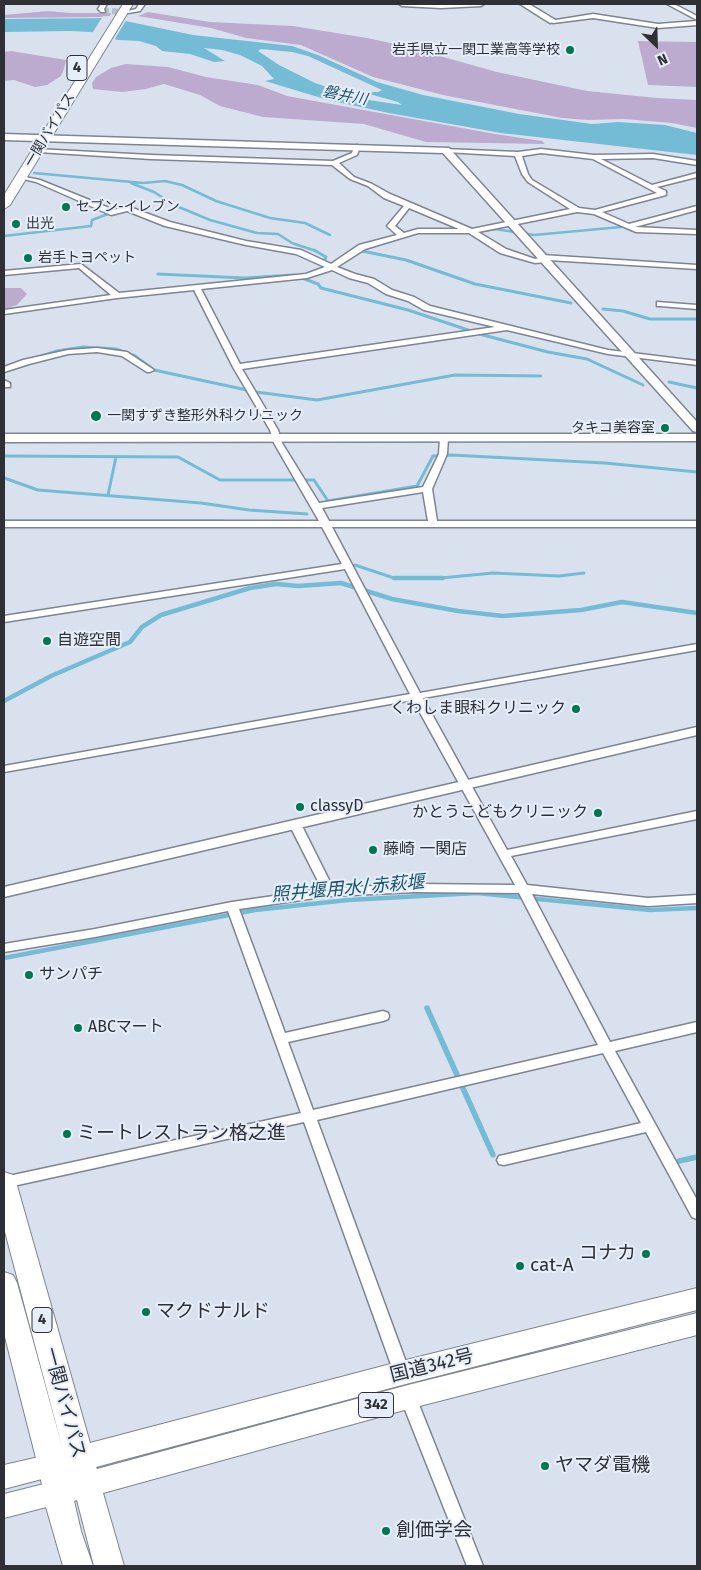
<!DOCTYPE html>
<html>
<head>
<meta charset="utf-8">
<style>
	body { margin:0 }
	#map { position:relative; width:701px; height:1570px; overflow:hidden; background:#dae1ee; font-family:"Fira Sans",sans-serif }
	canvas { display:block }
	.frame { position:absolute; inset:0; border:5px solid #2e3035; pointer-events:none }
	.north { position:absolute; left:631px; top:20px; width:50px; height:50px; -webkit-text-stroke:4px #e7eefb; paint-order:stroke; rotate:156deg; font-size:14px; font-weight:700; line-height:20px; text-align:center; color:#2e3035 }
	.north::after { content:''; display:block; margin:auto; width:18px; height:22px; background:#2e3035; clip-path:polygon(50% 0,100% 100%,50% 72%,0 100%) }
</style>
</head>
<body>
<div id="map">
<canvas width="701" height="1570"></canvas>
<div class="frame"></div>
<div class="north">N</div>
</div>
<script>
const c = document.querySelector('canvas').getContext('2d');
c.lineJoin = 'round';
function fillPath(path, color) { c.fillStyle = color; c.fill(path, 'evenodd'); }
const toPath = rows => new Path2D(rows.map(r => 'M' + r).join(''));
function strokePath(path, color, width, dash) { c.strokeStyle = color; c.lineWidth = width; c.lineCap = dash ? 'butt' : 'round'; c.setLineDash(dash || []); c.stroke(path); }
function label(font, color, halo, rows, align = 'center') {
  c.font = font + ' "Fira Sans","Noto Sans JP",sans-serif'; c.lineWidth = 4; c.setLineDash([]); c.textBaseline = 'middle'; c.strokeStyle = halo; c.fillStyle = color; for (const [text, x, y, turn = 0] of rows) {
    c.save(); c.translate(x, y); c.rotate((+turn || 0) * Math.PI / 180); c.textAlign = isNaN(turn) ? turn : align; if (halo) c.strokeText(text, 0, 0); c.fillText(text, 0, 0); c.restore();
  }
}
fillPath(toPath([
	[48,11,70,13,111,13,110,16,103,17,4,18,4,15],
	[148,12,210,22,293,26,367,38,404,46,497,72,587,91,657,98,697,100,697,128,672,123,624,119,588,120,562,118,443,95,373,77,301,45,246,38,211,28,138,16],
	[638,41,697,42,697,87,648,85],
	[11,51,66,60,64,69,61,76,47,85,35,87,14,80,4,81,4,52],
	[126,64,168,67,206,77,258,85,287,96,495,134,542,141,545,144,426,142,364,124,263,117,220,106,200,95,164,84,146,89,122,92,93,89,92,83,96,77,111,68],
	[4,288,21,288,27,294,17,305,4,309]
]), '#bcabcf');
fillPath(toPath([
	[111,18,193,35,292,46,318,55,377,82,423,95,519,114,592,124,618,122,665,125,697,133,697,155,501,133,389,113,328,100,265,81,274,79,262,66,240,55,222,50,204,48,225,61,214,62,190,54,162,51,156,46,139,41,118,40,91,32,70,31,4,32,4,19],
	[261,49,292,52,308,56,382,90,378,92,362,92,398,102,402,105,328,94,325,91,336,90,315,83,279,65,258,51]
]), '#74bbd6');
fillPath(toPath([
	[103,16,127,19,113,42,91,35]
]), '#dae1ee');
strokePath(toPath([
	[34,173,143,183,165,181,182,185,216,201,270,218,305,223,330,235],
	[131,183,154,192,174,205,210,220,257,233,278,234,292,243,316,251],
	[478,232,495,229,534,235,621,227],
	[4,236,91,226,92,220,108,214]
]), '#74bbd6', 2.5);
strokePath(toPath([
	[314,250,326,257,325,259],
	[362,251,406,260,475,284,571,303],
	[158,274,244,278,294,275,318,284,321,288,408,310,483,335,548,352,587,359,643,385],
	[603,309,623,311,650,319,697,319],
	[35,358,57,351,83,347,116,349,135,356,154,370,256,392,317,400,455,375,541,376],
	[669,382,697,388],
	[4,456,178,457,220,480,314,480,328,501,417,486,433,456,451,455,605,463,697,472],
	[4,478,38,490,201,503,249,510,307,514],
	[108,495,116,457],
	[4,521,223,521],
	[355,565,394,578,441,578,493,573,559,576,584,573]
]), '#74bbd6', 3);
strokePath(toPath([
	[394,578,443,578],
	[4,701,51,676,130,642,142,627,161,615,250,588,276,584,298,586,341,583,392,599,458,611,503,616,581,610,622,602,697,613],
	[4,958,255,910,348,900,477,893,650,910,697,908]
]), '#74bbd6', 4.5);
strokePath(toPath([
	[427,1008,493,1155],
	[679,1161,697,1157]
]), '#74bbd6', 5.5);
strokePath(toPath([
	[103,11,130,12]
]), '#b8bec9', 6, [6, 3]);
const minor = toPath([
	[101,4,107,4,104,9,105,12,101,12,98,9,101,4],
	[139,4,145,4,140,11,128,13,128,11,136,9,139,4],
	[399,4,484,4,481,6,441,8,402,6,399,4],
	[667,4,674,4,697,16,697,20,667,4],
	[593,14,658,24,697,21,697,25,658,28,593,18,553,23,550,21,593,14],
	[357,145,360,147,357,155,339,163,354,177,372,184,390,194,472,229,570,209,528,182,522,174,515,156,446,152,443,150,444,149,518,152,541,149,594,155,653,154,697,161,697,165,653,158,601,159,652,185,697,173,697,177,657,187,666,191,666,195,602,212,629,224,697,206,697,210,635,227,697,230,697,234,636,232,594,214,577,212,478,232,506,249,535,259,539,258,539,255,542,255,697,265,697,269,548,260,547,262,535,263,500,253,469,233,418,233,365,249,337,267,355,274,374,279,392,290,414,297,430,306,608,350,697,361,697,365,608,354,507,330,242,369,278,430,282,443,319,503,423,487,439,454,440,438,444,435,448,438,447,454,432,489,437,521,697,521,697,527,332,527,420,693,697,644,697,650,423,698,507,850,697,811,697,819,511,856,527,885,648,898,697,895,697,903,648,906,532,894,610,1042,697,1022,697,1032,615,1051,697,1200,697,1219,692,1217,646,1132,504,1165,499,1164,497,1160,499,1156,504,1155,641,1123,603,1053,317,1120,410,1373,407,1378,402,1380,397,1378,394,1373,304,1122,4,1188,4,1177,301,1113,228,911,95,937,4,952,4,944,95,929,232,902,322,889,289,824,295,820,301,824,333,888,415,884,515,885,413,700,4,772,4,766,410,694,345,569,4,622,4,616,342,564,322,527,4,527,4,521,319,521,274,443,270,430,233,367,194,290,117,298,4,314,4,310,111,295,79,268,4,275,4,271,81,264,119,293,306,274,325,267,296,254,246,245,165,226,127,211,111,215,36,182,20,178,20,176,40,180,114,210,127,206,170,222,246,241,301,250,331,264,359,245,397,235,387,226,404,206,384,198,368,186,350,179,332,165,151,159,38,152,35,150,36,149,151,155,333,161,352,153,354,147,357,145],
	[541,153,593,159,657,193,595,210,579,208,532,180,528,174,522,156,541,153],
	[409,208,459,229,418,229,404,233,395,226,409,208],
	[332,270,349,278,368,283,386,294,408,301,424,310,495,327,240,364,201,289,307,278,332,270],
	[423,492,428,521,329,521,322,508,423,492],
	[415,892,519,893,598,1045,313,1110,288,1042,383,1021,388,1019,389,1016,388,1013,383,1011,285,1033,239,909,329,896,415,892],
	[657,302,697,305,697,309,660,306,657,306,657,302],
	[97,348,127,352,154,370,150,372,147,372,122,356,97,352,68,354,29,364,4,372,4,367,23,360,68,350,97,348],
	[4,380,10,383,10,387,4,387,4,380],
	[408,1390,414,1392,416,1397,483,1566,467,1566,400,1397,402,1392,408,1390]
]);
const tertiary = toPath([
	[520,4,529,4,557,21,550,23,520,4],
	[4,134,449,148,697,422,697,432,693,431,443,153,4,140,4,134],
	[4,434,697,434,697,441,4,442,4,434],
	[697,727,697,735,4,897,4,887,697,727]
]);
const primary = toPath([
	[52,1454,61,1458,65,1466,61,1474,4,1489,4,1465,52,1454],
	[56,1481,66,1484,70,1493,66,1502,4,1518,4,1494,56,1481]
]);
const trunk = toPath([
	[123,4,133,4,10,205,4,209,4,195,123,4],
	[4,1172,13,1175,16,1182,90,1443,402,1361,697,1288,697,1310,402,1385,96,1467,97,1469,408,1385,697,1313,697,1335,408,1409,103,1493,124,1566,94,1566,77,1500,74,1501,81,1531,93,1566,63,1566,42,1493,43,1490,38,1466,4,1333,4,1272,13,1275,17,1283,63,1450,4,1228,4,1172]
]);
strokePath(minor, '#7e8490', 3);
strokePath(tertiary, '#7e8490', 3);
strokePath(primary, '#7e8490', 2);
strokePath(trunk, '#7e8490', 2);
fillPath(minor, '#fff');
fillPath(tertiary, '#fff');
fillPath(primary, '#fff');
fillPath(trunk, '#fff');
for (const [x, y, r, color] of [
	[570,50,5,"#007652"],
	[66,207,5,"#007652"],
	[16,224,5,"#007652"],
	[28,258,5,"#007652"],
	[96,416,6,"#007652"],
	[665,428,5,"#007652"],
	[47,641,5,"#007652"],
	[576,709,5,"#007652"],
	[300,807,5,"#007652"],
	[598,813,5,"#007652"],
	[373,850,5,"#007652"],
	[29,975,5,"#007652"],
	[78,1028,5,"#007652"],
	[67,1134,5,"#007652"],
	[646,1254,5,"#007652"],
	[520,1266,5,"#007652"],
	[146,1312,5,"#007652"],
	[545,1466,5,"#007652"],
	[386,1531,5,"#007652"]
]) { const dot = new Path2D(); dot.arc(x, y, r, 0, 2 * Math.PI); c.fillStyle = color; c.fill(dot); strokePath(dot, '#e7eefb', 2); }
label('14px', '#2e3035', '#e7eefb', [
	["岩手県立一関工業高等学校",560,50,"right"],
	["セブン-イレブン",76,207],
	["出光",26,224],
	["岩手トヨペット",38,258],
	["一関すずき整形外科クリニック",107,416],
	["タキコ美容室",655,428,"right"]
], 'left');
label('14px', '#2e3035', '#e7eefb', [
	["一関バイパス",50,130,-59]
]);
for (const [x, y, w] of [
	[77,68,20],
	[42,1320,20],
	[376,1405,35]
]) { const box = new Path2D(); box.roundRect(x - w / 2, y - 12.5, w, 25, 4); c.fillStyle = '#e7eefb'; c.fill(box); strokePath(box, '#2e3035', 1); }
label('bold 15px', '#2e3035', null, [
	["4",77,68],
	["4",42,1320],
	["342",376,1405]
]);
label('italic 15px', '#1b5569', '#e7eefb', [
	["磐井川",345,96,11]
]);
label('16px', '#2e3035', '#e7eefb', [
	["自遊空間",57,641],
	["くわしま眼科クリニック",566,709,"right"],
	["classyD",310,807],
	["かとうこどもクリニック",588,813,"right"],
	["藤崎 一関店",383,850],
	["サンパチ",39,975],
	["ABCマート",88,1028]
], 'left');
label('italic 18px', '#1b5569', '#e7eefb', [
	["照井堰用水/赤萩堰",348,889,-5]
]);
label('19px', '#2e3035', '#e7eefb', [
	["ミートレストラン格之進",77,1134],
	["コナカ",636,1254,"right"],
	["cat-A",530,1266],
	["マクドナルド",156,1312],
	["ヤマダ電機",555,1466],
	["創価学会",396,1531]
], 'left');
label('19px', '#2e3035', '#e7eefb', [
	["国道342号",432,1366,-14],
	["一関バイパス",64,1403,75]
]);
</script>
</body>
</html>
